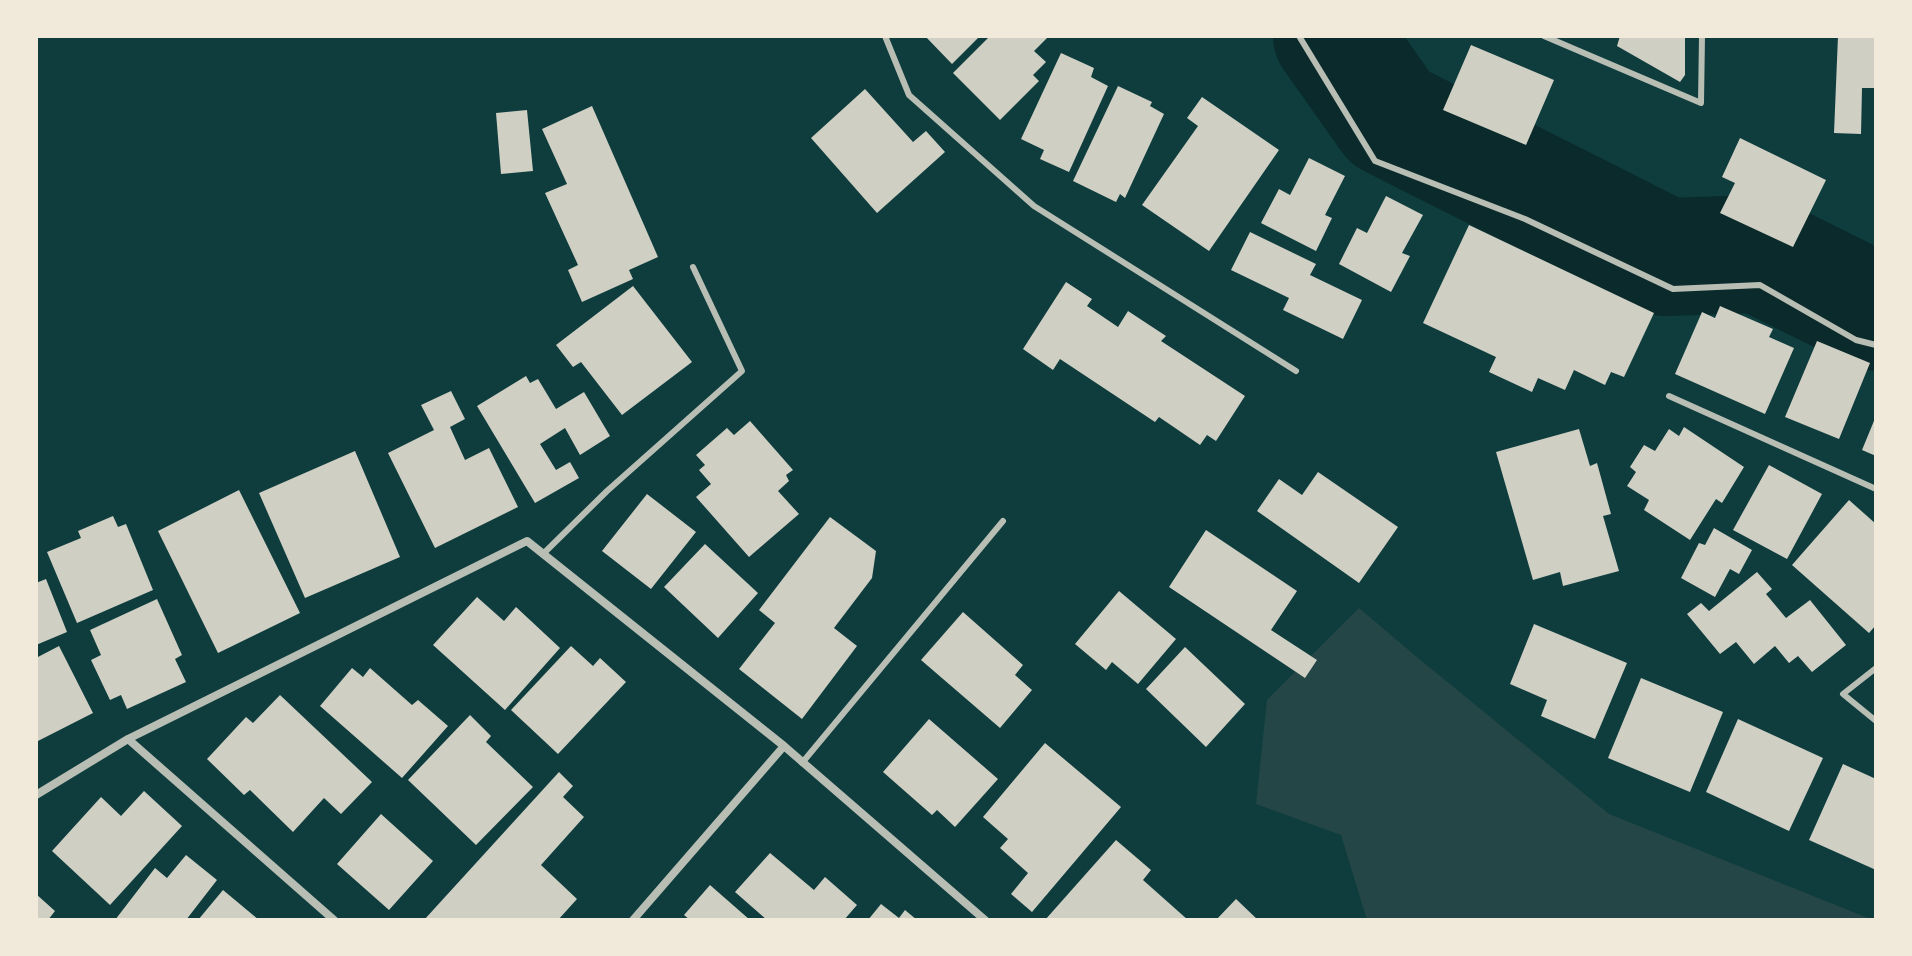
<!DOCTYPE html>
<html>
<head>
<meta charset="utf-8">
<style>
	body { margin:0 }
	#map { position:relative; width:1912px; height:956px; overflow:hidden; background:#0f3d3e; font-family:Literata,serif }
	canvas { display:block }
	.frame { position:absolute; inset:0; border:38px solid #f1e9da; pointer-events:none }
</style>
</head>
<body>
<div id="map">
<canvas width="1912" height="956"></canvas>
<div class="frame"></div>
</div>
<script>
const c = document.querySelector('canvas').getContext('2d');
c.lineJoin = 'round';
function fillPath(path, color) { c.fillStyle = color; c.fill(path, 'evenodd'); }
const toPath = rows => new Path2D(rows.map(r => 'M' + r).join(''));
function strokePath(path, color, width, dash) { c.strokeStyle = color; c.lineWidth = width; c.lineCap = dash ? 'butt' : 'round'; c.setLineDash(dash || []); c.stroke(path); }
fillPath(toPath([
	[1359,608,1418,658,1609,814,1873,920,1367,920,1341,835,1256,804,1267,700]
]), '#244646');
strokePath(toPath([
	[1332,36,1390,118,1666,257,1759,254,1876,312]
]), '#0a2a2b', 118);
fillPath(toPath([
	[925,36,980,36,952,64],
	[990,36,1049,36,1034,51,1046,62,1033,75,1039,81,1000,120,953,73],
	[1620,36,1685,36,1685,75,1680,82,1617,46],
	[1838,36,1876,36,1876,88,1862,88,1861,134,1834,133],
	[1471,45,1554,80,1526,145,1443,110],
	[1061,53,1094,68,1091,77,1108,86,1069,172,1040,159,1044,150,1021,139],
	[1118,86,1152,102,1150,106,1164,114,1125,198,1120,194,1116,202,1073,181],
	[865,89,913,142,926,131,945,152,877,213,811,138],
	[1202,97,1279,150,1209,251,1142,205,1198,126,1187,118],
	[592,106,658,257,629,270,633,279,582,302,568,270,578,265,545,193,567,184,542,129],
	[527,110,533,171,501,174,496,113],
	[1740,138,1826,180,1793,247,1720,213,1735,183,1722,177],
	[1309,158,1345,176,1325,215,1332,218,1316,251,1261,223,1279,189,1290,195],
	[1386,196,1423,215,1402,253,1410,256,1391,292,1339,264,1357,228,1367,233],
	[1469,225,1654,313,1624,377,1611,372,1605,385,1574,370,1565,390,1538,378,1532,392,1489,372,1496,357,1423,323],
	[1250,232,1316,264,1310,275,1362,300,1343,339,1283,310,1289,298,1231,270],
	[1066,282,1092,299,1087,306,1118,327,1128,311,1166,336,1161,341,1245,396,1216,441,1207,435,1200,445,1159,417,1155,422,1060,359,1053,370,1023,349],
	[633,286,692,362,622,415,581,362,573,367,556,345],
	[1720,306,1773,329,1769,337,1794,348,1765,414,1675,374,1702,312,1715,318],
	[1817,341,1870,363,1839,439,1785,417],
	[526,376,530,383,538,379,556,409,584,392,610,436,580,455,565,428,540,444,556,470,570,462,579,478,535,503,477,406],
	[451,391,465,419,450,427,465,460,489,448,518,507,435,548,388,453,434,430,421,405],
	[1876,416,1876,456,1862,450],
	[750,421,793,470,786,475,789,481,778,491,799,514,749,557,696,497,711,484,699,470,705,465,696,455,727,428,734,435],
	[1684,427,1744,467,1722,503,1716,499,1690,540,1644,510,1649,500,1627,486,1636,472,1630,467,1644,445,1655,451,1669,429,1679,436],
	[1579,429,1590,466,1597,463,1611,514,1603,516,1619,571,1563,586,1560,572,1533,580,1496,452],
	[355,451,400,557,305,598,259,493],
	[1769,465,1822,494,1787,559,1733,530],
	[1318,472,1398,527,1359,583,1257,511,1279,479,1302,495],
	[239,490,300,613,218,653,158,531],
	[647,494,696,532,651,589,602,551],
	[1849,500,1876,524,1876,625,1869,633,1792,565],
	[113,516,118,527,126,524,153,590,77,623,47,552,81,538,78,531],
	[830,517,876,551,872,578,834,628,857,646,802,719,739,669,775,623,759,610],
	[1714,528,1752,550,1739,574,1730,569,1715,597,1681,578,1699,543,1705,545],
	[1206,530,1297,591,1271,630,1317,660,1305,678,1169,587],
	[705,544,758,593,718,638,664,587],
	[1757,572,1772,589,1766,594,1786,618,1810,600,1846,645,1812,672,1798,656,1789,663,1775,646,1754,664,1736,642,1720,654,1687,614,1701,603,1709,611],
	[46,579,67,632,36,645,36,583],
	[1119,591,1176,639,1138,684,1112,662,1106,670,1075,644],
	[477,597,504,621,516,607,560,648,505,710,433,645],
	[157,599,182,655,175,659,186,682,127,709,121,695,110,700,91,660,101,655,90,630],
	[963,612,1023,665,1015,675,1032,690,1000,728,921,660],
	[1534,624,1627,663,1595,739,1541,716,1547,700,1510,684],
	[59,646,93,713,36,742,36,658],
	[571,646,593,666,600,658,626,682,558,754,511,710],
	[1185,647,1245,704,1206,747,1146,689],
	[352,668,363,677,370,668,412,705,418,700,448,726,402,778,320,706],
	[1641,678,1723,712,1690,792,1608,758],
	[280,695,372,782,341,814,324,798,293,832,250,790,244,795,207,759,246,717,253,723],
	[470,715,491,736,486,742,533,787,476,845,408,780],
	[929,719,998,779,955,827,937,810,932,815,883,772],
	[1738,719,1823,758,1789,831,1706,792],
	[1045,743,1121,807,1032,912,1011,894,1028,873,1000,848,1008,839,983,817],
	[1843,764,1876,779,1876,870,1809,840],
	[559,772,573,786,563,797,584,817,541,865,577,899,558,920,424,920],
	[144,791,182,826,110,905,52,851,101,797,121,816],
	[381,814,433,861,389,910,337,864],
	[1116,840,1151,870,1143,880,1188,920,1045,920],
	[770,853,814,890,825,877,857,905,844,920,767,920,735,892],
	[186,855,217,880,186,920,115,920,155,868,167,878],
	[710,885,750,920,690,920,684,915],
	[223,890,259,920,198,920],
	[36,894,55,911,48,920,36,920],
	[1236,899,1258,920,1216,920],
	[881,904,899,918,905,910,917,920,868,920]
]), '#cfcfc3');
strokePath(toPath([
	[885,36,909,95,1034,206,1296,371],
	[1299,36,1375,161,1525,219,1673,289,1760,285,1856,340,1876,345],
	[1544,36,1701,103,1702,36],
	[1669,396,1876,489],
	[543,554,607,491,742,371,693,267],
	[1876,668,1843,694,1876,721],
	[802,763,1003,521]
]), '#b8beb3', 6);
strokePath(toPath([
	[128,739,334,920],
	[36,795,128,739,527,541,784,746,985,920],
	[633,920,784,746]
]), '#b8beb3', 8);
</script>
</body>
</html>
